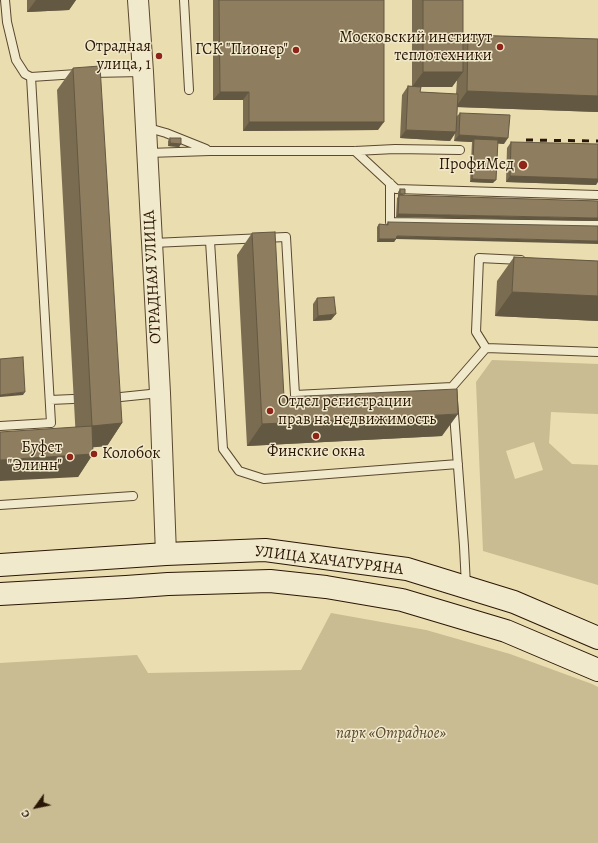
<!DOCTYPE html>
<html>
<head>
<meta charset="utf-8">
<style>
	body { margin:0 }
	#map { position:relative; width:598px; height:843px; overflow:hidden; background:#eaddaf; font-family:Alegreya,serif }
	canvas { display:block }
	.north { position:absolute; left:16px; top:787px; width:40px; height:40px; -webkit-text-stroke:3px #f1e9cb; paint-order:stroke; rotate:237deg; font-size:11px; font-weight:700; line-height:16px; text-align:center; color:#2a1606 }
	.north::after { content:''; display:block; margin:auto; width:14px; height:18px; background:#2a1606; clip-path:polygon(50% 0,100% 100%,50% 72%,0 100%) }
</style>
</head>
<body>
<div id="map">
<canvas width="598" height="843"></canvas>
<div class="north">С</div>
</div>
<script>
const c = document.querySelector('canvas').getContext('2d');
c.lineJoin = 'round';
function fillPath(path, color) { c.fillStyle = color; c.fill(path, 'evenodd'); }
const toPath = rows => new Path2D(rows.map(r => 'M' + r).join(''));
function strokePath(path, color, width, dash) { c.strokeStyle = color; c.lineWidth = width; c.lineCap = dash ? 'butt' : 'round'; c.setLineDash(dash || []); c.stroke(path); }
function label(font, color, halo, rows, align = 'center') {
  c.font = font + ' Alegreya,serif'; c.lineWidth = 3; c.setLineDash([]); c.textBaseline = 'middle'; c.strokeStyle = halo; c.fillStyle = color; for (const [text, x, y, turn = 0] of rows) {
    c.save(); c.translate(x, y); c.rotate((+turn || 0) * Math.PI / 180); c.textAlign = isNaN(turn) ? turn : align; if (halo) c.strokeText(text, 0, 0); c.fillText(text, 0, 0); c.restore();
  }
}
fillPath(toPath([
	[492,360,598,364,598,414,551,412,549,443,572,464,598,465,598,585,483,551,476,382],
	[534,442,543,470,515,479,506,451],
	[331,613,426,630,510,654,592,684,598,687,598,843,0,843,0,663,137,655,148,673,301,670]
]), '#c9bb92');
const service = toPath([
	[5,0,7,22,16,60,25,74,31,77],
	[184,0,189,90],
	[91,73,143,72],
	[145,127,166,133,206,149],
	[355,151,396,189,598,195],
	[148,153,210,151,355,151,395,149,460,150],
	[390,183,390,222,598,225],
	[210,241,223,449,239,471,264,479,458,464],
	[153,243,286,237,295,395,452,387,464,546,466,586],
	[486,348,476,332,479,258,521,260],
	[452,387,486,348,598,352],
	[111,398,160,393],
	[50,400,73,399],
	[0,426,51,423,31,77,77,74],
	[0,505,133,496]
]);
const tertiary = toPath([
	[138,0,143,72,160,393,166,554]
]);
const secondary = toPath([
	[0,565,166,554,265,550,407,569,514,602,598,638],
	[0,594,126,587,168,584,270,581,326,587,402,600,506,631,598,670]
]);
strokePath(service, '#5a4830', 10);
strokePath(tertiary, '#5a4830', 22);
strokePath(secondary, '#2a1606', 24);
strokePath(service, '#f1e9cb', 8);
strokePath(tertiary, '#f1e9cb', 20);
strokePath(secondary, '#f1e9cb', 22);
strokePath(toPath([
	[526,140,598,141]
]), '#2a1606', 3, [7, 7]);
fillPath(toPath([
	[27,0,76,0,69,10,27,12],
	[213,0,384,0,378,130,243,131,243,100,213,100],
	[412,0,463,0,463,43,468,35,598,39,598,112,457,107,456,117,460,113,504,144,497,143,493,183,470,182,472,142,454,141,455,133,450,141,400,138,402,95,408,86,412,86],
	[457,80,456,94,420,92,421,87,452,87],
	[73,68,122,423,107,446,93,447,93,454,78,477,57,90],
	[170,138,181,144,179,147,168,146,168,141],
	[511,142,596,185,506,182,507,148],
	[400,189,404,196,598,201,396,217,397,198,398,197,398,192],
	[388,222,396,239,394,242,377,242,377,227,379,224,386,225],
	[252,233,284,397,442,436,247,446,237,255],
	[514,257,598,261,598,321,495,316,497,281],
	[317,298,331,320,313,321,313,304]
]), '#7a6c51');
fillPath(toPath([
	[36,0,76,0,69,10,27,12],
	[423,72,463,72,452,87,412,87],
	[467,91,598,96,598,112,456,107],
	[220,92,249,92,243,100,213,100],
	[249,122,384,122,378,130,243,131],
	[406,130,456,132,450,141,400,138],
	[459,135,508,138,504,144,474,142,474,139,472,142,454,141],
	[170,143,181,144,179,147,168,146],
	[510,176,598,179,598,182,596,185,506,182],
	[472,179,496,180,493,183,470,182],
	[398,214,598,218,598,221,396,217],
	[397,236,598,241,598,244,396,239,394,242,377,242,379,239],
	[512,292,598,296,598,321,495,316],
	[336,314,331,320,313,321,318,316],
	[25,392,23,395,0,397,0,395],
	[458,414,442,436,247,446,262,424],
	[122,423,107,446,76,449,92,426],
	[93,454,78,477,0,481,0,460]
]), '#635842');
const building = toPath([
	[219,0,384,0,384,122,249,122,249,92,220,92,219,0],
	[423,0,463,0,463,72,423,72,423,0],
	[468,35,598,39,598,96,467,91,468,35],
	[100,66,122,423,92,426,73,68,100,66],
	[408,86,421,87,420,92,458,94,456,132,406,130,408,86],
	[460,113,510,115,508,138,459,135,460,113],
	[170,138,181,138,181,144,170,143,170,138],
	[474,139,498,140,496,180,472,179,474,139],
	[511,142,598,144,598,179,510,176,511,142],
	[400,189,405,189,405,194,400,194,400,189],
	[399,195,598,201,598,218,398,214,399,195],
	[388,222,598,226,598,241,397,236,396,239,379,239,379,224,388,225,388,222],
	[275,232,284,397,457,389,458,414,262,424,252,233,275,232],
	[514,257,598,261,598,296,512,292,514,257],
	[334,297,336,314,318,316,317,298,334,297],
	[23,357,25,392,0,395,0,359,23,357],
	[92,426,93,454,0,460,0,432,92,426]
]);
fillPath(building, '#8e7d5e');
strokePath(building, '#635842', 1);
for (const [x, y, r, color] of [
	[500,47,4,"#8f2418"],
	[296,50,4,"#8f2418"],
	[159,56,4,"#8f2418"],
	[523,165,5,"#8f2418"],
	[270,411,4,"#8f2418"],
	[316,436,4,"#8f2418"],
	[94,454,4,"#8f2418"],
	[70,457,4,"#8f2418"]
]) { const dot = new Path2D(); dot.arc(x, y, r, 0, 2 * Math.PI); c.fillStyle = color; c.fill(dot); strokePath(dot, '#f1e9cb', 1.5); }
label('16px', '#2a1606', '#f1e9cb', [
	["Московский институт",492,38],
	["теплотехники",492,56],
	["Отрадная",151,47],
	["улица, 1",151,65],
	["ГСК \"Пионер\"",288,50],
	["ПрофиМед",514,165],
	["Отдел регистрации",278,402,"left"],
	["прав на недвижимость",278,420,"left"],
	["Буфет",62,448],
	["\"Элинн\"",62,466],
	["Финские окна",316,452,"center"],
	["Колобок",102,454,"left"]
], 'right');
label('16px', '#2a1606', '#f1e9cb', [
	["ОТРАДНАЯ УЛИЦА",153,277,-93],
	["УЛИЦА ХАЧАТУРЯНА",329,561,7]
]);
label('italic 16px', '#5a4830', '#f1e9cb', [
	["парк «Отрадное»",391,734]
]);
</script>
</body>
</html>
